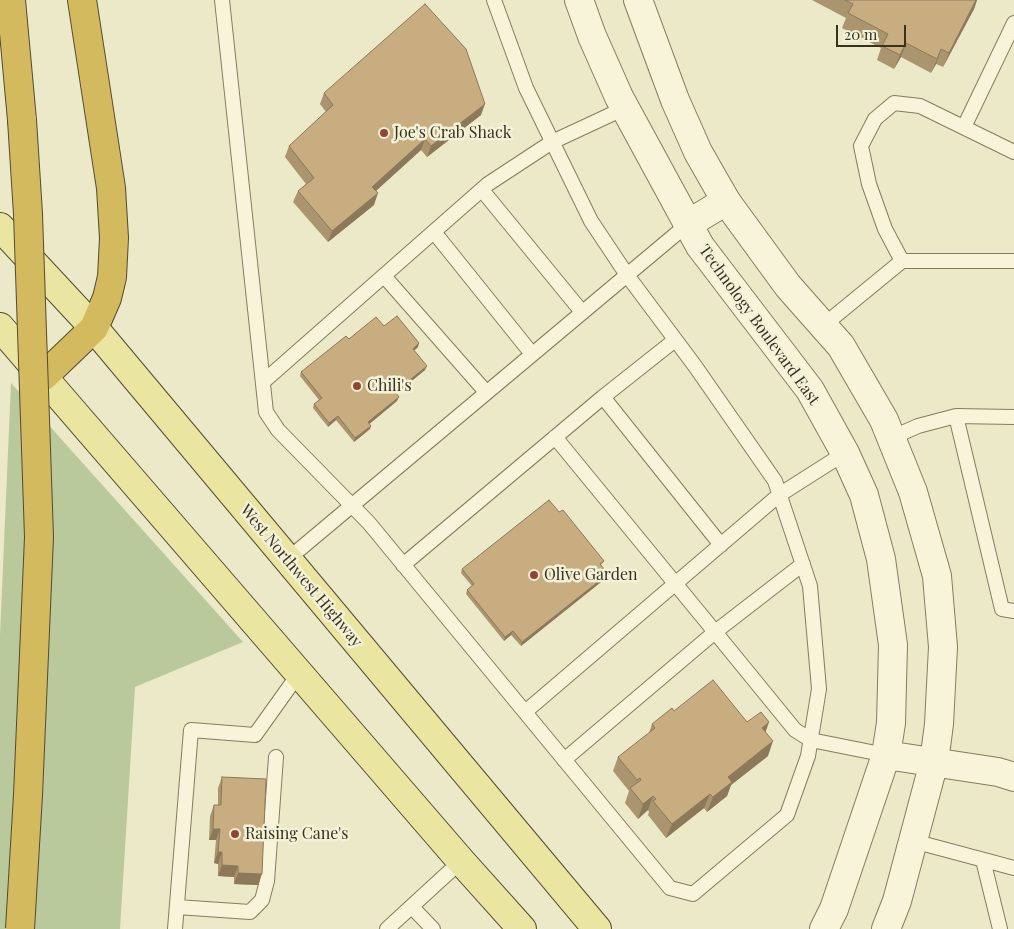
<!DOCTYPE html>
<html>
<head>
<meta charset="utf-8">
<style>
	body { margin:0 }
	#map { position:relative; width:1014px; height:929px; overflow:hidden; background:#ebe9c7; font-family:"Playfair Display",serif }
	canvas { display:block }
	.scale { position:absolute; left:836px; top:25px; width:70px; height:22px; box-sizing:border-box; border:2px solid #373120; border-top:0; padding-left:6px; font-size:15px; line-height:18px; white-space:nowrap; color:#373120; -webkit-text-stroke:4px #f3f1d7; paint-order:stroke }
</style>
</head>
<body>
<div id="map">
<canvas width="1014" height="929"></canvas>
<div class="scale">20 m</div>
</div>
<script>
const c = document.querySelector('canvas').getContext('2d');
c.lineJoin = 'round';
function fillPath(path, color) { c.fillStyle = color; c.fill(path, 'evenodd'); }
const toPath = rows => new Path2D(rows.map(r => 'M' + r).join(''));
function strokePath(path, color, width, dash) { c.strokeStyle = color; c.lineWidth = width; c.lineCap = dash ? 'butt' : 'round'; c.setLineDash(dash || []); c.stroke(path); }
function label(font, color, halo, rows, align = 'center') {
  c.font = font + ' "Playfair Display",serif'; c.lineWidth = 5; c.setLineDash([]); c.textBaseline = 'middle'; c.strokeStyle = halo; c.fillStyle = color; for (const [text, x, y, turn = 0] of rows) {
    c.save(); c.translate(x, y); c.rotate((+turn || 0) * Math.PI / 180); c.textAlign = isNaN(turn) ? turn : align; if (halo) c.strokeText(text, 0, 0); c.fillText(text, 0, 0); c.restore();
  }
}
fillPath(toPath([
	[11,383,243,642,135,687,120,929,0,929,0,635]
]), '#bac99c');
const service = toPath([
	[222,0,266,412,278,430,369,523,670,888,693,894,787,815,808,756,819,689,810,586,775,481,695,366,627,275,591,221,526,88,494,0],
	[964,127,1014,23],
	[482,190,582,312],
	[434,232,532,354],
	[902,261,885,229,869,184,861,146,875,119,894,103,920,106,1014,152],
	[384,276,486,392],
	[824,325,902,261,1014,261],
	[263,382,488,184,552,142,625,108],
	[603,397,675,340],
	[956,416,1002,609,1014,611],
	[555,437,715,632,803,564],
	[891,438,918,426,956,416,1014,417],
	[288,559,688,224],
	[403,565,603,397,721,545],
	[525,712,779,495,845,453],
	[564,760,715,632,795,730,811,740,886,755],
	[913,841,1014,868],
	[983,860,1000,929],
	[177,907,250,912,262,900,267,881,276,757],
	[412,907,433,929],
	[175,929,191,730,255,735,300,672],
	[387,929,461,861]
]);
const minor = toPath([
	[579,0,592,36,619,97,700,246,810,390,845,453,864,495,881,559,893,645,891,723,886,755,834,909,824,929],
	[638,0,675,100,698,152,726,201,788,286,841,346,884,420,913,492,937,576,943,647,939,724,934,762,897,901,886,929],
	[886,755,998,772,1014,777]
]);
const tertiary = toPath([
	[688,224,726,201]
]);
const primary = toPath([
	[0,227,94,328,597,929],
	[0,327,461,861,522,929]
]);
const motorway = toPath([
	[11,0,22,120],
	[44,376,94,328,107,298,112,277,114,238,111,188,82,0]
]);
strokePath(service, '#867c5e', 16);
strokePath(minor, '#867c5e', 30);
strokePath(tertiary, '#867c5e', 30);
strokePath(primary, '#544932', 30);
strokePath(motorway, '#544932', 30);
strokePath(service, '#f7f4da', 14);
strokePath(minor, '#f7f4da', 28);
strokePath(tertiary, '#f7f4da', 28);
strokePath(primary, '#ebe5a2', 28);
strokePath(motorway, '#d4ba5f', 28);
const motorwayBridge = toPath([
	[20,929,28,795,39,537,28,214,22,120]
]);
strokePath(motorwayBridge, '#544932', 30, []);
strokePath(motorwayBridge, '#d4ba5f', 28);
fillPath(toPath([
	[812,0,977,0,974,9,943,67,936,64,931,73,901,57,894,69,877,60,881,48,842,28,846,18],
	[324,93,481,115,427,157,421,150,376,191,374,205,328,242,293,202,298,191,306,184,285,157,289,146,326,112,320,104],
	[384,326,418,347,414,351,425,370,396,394,397,401,370,423,370,429,354,442,336,420,328,427,313,408,314,404,319,400,300,376,301,372,349,339],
	[559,512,604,561,601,565,606,578,521,646,511,635,504,641,466,594,467,590,472,586,461,573,462,569],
	[674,711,747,722,766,732,768,756,731,785,727,796,707,812,704,808,666,838,648,815,649,812,648,810,638,819,625,803,629,791,613,771,618,757,649,733,652,724],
	[222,777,258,885,234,884,234,877,218,876,218,864,214,863,216,840,209,840,210,816,214,805,218,805,218,788]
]), '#ab956e');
fillPath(toPath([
	[976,0,977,0,974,9,943,67,949,53],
	[906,43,901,57,894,69,900,55],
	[941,49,936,64,931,73,937,59],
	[485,104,481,115,427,157,431,146],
	[425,139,421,150,368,198,372,187],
	[378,193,374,205,328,242,332,231],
	[419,343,418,347,411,353,413,349],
	[427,366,425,370,393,396,395,392],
	[399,397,397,401,367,426,368,422],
	[338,416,336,420,328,427,329,423],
	[371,426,370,429,354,442,355,438],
	[608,574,606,578,521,646,522,642],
	[513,631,511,635,504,641,505,637],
	[769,722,764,737,762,728],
	[773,741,768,756,731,785,727,796,707,812,713,797,728,777],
	[710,794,704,808,666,838,672,824],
	[653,796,648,810,638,819,643,804],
	[213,829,220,829,216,840,209,840],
	[218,852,222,852,218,864,214,863],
	[222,865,238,866,234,877,218,876],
	[238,873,262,874,258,885,234,884]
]), '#8b795a');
const building = toPath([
	[845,0,976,0,949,53,941,49,937,59,906,43,900,55,882,46,888,34,848,13,853,4,845,0],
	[425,4,466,49,485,104,431,146,425,139,372,187,378,193,332,231,298,191,314,178,289,146,333,105,324,93,425,4],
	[397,316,419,343,413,349,427,366,395,392,399,397,368,422,371,426,355,438,338,416,329,423,314,404,322,398,301,372,346,336,349,339,376,317,384,326,397,316],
	[549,500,559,512,563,510,604,561,600,564,608,574,522,642,513,631,505,637,467,590,474,584,462,569,549,500],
	[713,680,747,722,761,712,769,722,762,728,773,741,728,777,732,782,713,797,710,794,672,824,653,801,656,799,653,796,643,804,630,788,641,780,640,778,637,780,618,757,655,728,652,724,672,708,674,711,713,680],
	[222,777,266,779,262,874,238,873,238,866,222,865,222,852,218,852,220,829,213,829,214,805,221,805,222,777]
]);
fillPath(building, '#c7ad80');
strokePath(building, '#8b795a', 1);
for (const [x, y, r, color] of [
	[384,133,5,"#914632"],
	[357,386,5,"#914632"],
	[534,575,5,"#914632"],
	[235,834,5,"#914632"]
]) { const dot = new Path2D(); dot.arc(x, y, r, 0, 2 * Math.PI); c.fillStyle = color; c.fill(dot); strokePath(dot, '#f3f1d7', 2); }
label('16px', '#373120', '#f3f1d7', [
	["Joe's Crab Shack",394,133],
	["Chili's",367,386],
	["Olive Garden",544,575],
	["Raising Cane's",245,834]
], 'left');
label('16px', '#373120', '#f3f1d7', [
	["Technology Boulevard East",759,325,54],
	["West Northwest Highway",301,576,50]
]);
</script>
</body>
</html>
